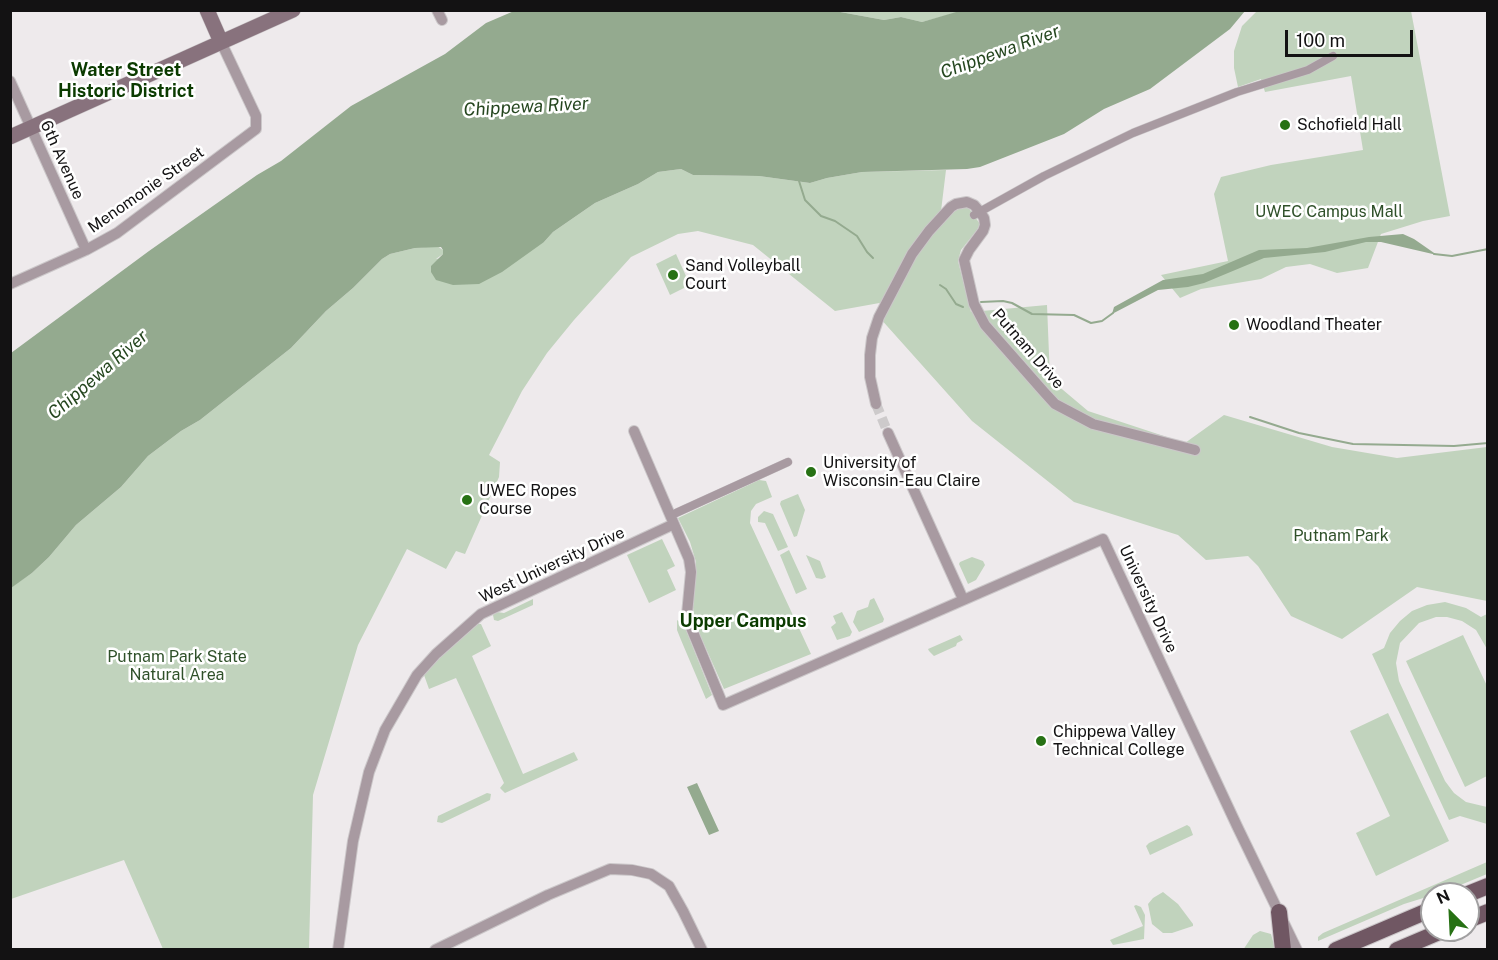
<!DOCTYPE html>
<html>
<head>
<meta charset="utf-8">
<style>
	body { margin:0 }
	#map { position:relative; width:1498px; height:960px; overflow:hidden; background:#eeeaec; font-family:"Public Sans",sans-serif }
	canvas { display:block }
	.frame { position:absolute; inset:0; border:12px solid #131213; pointer-events:none }
	.north { position:absolute; left:1420px; top:882px; width:60px; height:60px; box-sizing:border-box; background:#fff; border:2px solid #a1a0a1; border-radius:50%; rotate:336deg; font-size:16px; font-weight:700; line-height:24px; text-align:center; color:#131213 }
	.north::after { content:''; display:block; margin:auto; width:21px; height:27px; background:#277114; clip-path:polygon(50% 0,100% 100%,50% 72%,0 100%) }
	.scale { position:absolute; left:1285px; top:30px; width:128px; height:27px; box-sizing:border-box; border:3px solid #131213; border-top:0; padding-left:8px; font-size:18px; line-height:21px; white-space:nowrap; color:#131213; -webkit-text-stroke:4px #fff; paint-order:stroke }
</style>
</head>
<body>
<div id="map">
<canvas width="1498" height="960"></canvas>
<div class="frame"></div>
<div class="north">N</div>
<div class="scale">100 m</div>
</div>
<script>
const c = document.querySelector('canvas').getContext('2d');
c.lineJoin = 'round';
function fillPath(path, color) { c.fillStyle = color; c.fill(path, 'evenodd'); }
const toPath = rows => new Path2D(rows.map(r => 'M' + r).join(''));
function strokePath(path, color, width, dash) { c.strokeStyle = color; c.lineWidth = width; c.lineCap = dash ? 'butt' : 'round'; c.setLineDash(dash || []); c.stroke(path); }
function label(font, color, halo, rows, align = 'center') {
  c.font = font + ' "Public Sans",sans-serif'; c.lineWidth = 5; c.setLineDash([]); c.textBaseline = 'middle'; c.strokeStyle = halo; c.fillStyle = color; for (const [text, x, y, turn = 0] of rows) {
    c.save(); c.translate(x, y); c.rotate((+turn || 0) * Math.PI / 180); c.textAlign = isNaN(turn) ? turn : align; if (halo) c.strokeText(text, 0, 0); c.fillText(text, 0, 0); c.restore();
  }
}
fillPath(toPath([
	[835,11,963,11,922,22,901,17,884,20],
	[1257,11,1411,11,1450,216,1423,221,1381,234,1368,268,1337,273,1310,264,1286,267,1261,279,1201,289,1180,298,1161,275,1228,261,1214,194,1221,177,1271,165,1363,150,1351,76,1265,92,1261,79,1238,87,1234,68,1234,51,1242,26],
	[681,169,693,175,759,176,810,183,827,178,862,172,946,170,941,211,968,207,980,224,977,230,961,250,958,261,971,312,1047,305,1050,379,1088,411,1185,443,1224,415,1332,447,1397,458,1487,447,1487,601,1417,587,1342,639,1291,616,1258,566,1248,556,1206,560,1178,535,1074,502,972,421,879,317,885,302,835,311,753,245,698,231,678,234,631,257,574,320,547,353,522,391,489,455,500,462,499,477,465,554,456,551,446,569,407,549,358,645,313,795,309,949,163,949,124,860,11,899,10,588,32,573,49,557,76,525,121,487,148,456,181,431,200,420,291,348,326,311,353,288,382,259,390,254,415,248,437,246,443,250,443,254,436,259,544,242,553,232,595,203,638,184,658,172],
	[676,254,690,285,670,295,656,264],
	[759,480,766,481,772,497,756,504,751,511,750,523,811,654,724,689,700,635,694,614,692,601,696,562,690,542,678,518],
	[798,494,805,510,797,536,794,537,780,504,781,501],
	[764,511,773,514,788,547,778,551,765,523,758,522,758,517],
	[662,539,675,566,667,570,676,590,649,603,627,555],
	[789,550,807,589,796,594,780,555],
	[806,555,820,561,826,577,822,579,816,578],
	[972,557,983,561,985,565,976,580,968,584,959,564,960,562],
	[874,598,884,619,883,622,859,632,853,622,857,611,868,607,870,600],
	[533,599,533,605,498,621,494,620,493,615,497,612,504,613],
	[1445,602,1466,608,1481,617,1487,614,1487,649,1476,630,1462,621,1447,617,1436,617,1419,623,1400,643,1396,663,1399,681,1445,781,1454,793,1466,802,1487,807,1487,824,1460,816,1449,820,1372,654,1384,648,1390,633,1400,621,1412,611,1427,605],
	[842,612,852,632,850,636,837,640,831,627,836,623,833,616],
	[677,620,684,625,712,695,706,699,681,640,677,630],
	[478,624,481,624,491,646,472,656,523,774,574,752,578,760,505,793,500,788,504,783,456,678,429,689,424,675,438,659],
	[960,635,963,640,957,643,956,646,934,656,929,651,928,649],
	[1463,635,1488,688,1487,776,1465,787,1406,661],
	[1388,713,1449,841,1376,876,1356,833,1390,816,1350,731],
	[487,793,491,794,490,800,442,823,437,822,438,816],
	[1187,825,1190,827,1193,835,1150,855,1146,846,1149,843],
	[1487,862,1487,874,1446,891,1404,904,1318,941,1318,937,1323,933],
	[1163,892,1178,904,1193,924,1193,926,1172,933,1163,933,1152,924,1148,904,1153,898],
	[1136,905,1141,907,1145,915,1144,939,1113,945,1110,940,1143,926,1134,906],
	[1260,931,1271,934,1275,949,1243,950,1253,935]
]), '#c1d3bd');
fillPath(toPath([
	[835,11,884,20,901,17,922,22,963,10,1245,11,1230,29,1150,89,1104,109,1064,134,980,167,967,169,862,172,827,178,810,183,759,176,693,175,681,169,658,172,638,184,595,203,553,232,544,242,502,272,479,284,453,285,436,280,431,272,431,266,443,254,443,250,441,247,415,248,390,254,382,259,353,288,326,311,291,348,200,420,181,431,148,456,121,487,76,525,49,557,32,573,11,588,11,353,149,251,257,175,281,161,351,106,445,54,486,23,514,11],
	[1403,234,1414,239,1437,255,1381,242,1366,242,1325,252,1264,258,1204,283,1188,287,1158,290,1112,314,1114,307,1163,280,1203,274,1259,250,1307,248,1369,237],
	[697,783,719,831,709,835,687,787]
]), '#94aa8f');
strokePath(toPath([
	[799,181,805,200,821,216,835,221,857,236,867,252,873,258],
	[1434,254,1452,256,1488,249],
	[940,285,946,289,956,304,963,307],
	[981,302,1003,301,1012,303,1032,314,1074,315,1091,323,1102,321,1113,313],
	[1250,417,1299,433,1353,444,1454,446,1488,443]
]), '#94aa8f', 2);
strokePath(toPath([
	[876,404,888,433]
]), '#cdcacb', 10, [10, 5]);
const pedestrian = toPath([
	[974,215,1044,176,1133,133,1237,92,1308,70,1333,56],
	[676,513,788,462]
]);
const minor = toPath([
	[437,10,442,20],
	[10,81,86,250],
	[10,284,86,250,117,233,256,129,256,116,221,42],
	[876,404,870,377,870,355,872,338,879,317,912,254,929,231,951,207,956,204,967,202,974,205,980,212,984,218,985,225,983,231,969,250,964,260,974,304,985,325,1044,392,1055,404,1093,424,1195,450],
	[634,431,689,559,691,572,687,614,690,625,723,705,1103,539,1237,826,1297,950],
	[888,433,963,599],
	[338,950,353,841,369,772,385,730,417,675,436,654,481,614,674,524],
	[435,950,548,895,610,869,632,870,651,874,669,886,683,911,702,950]
]);
const secondary = toPath([
	[207,10,221,42],
	[10,137,293,10]
]);
const primary = toPath([
	[1468,894,1488,886],
	[1279,912,1283,950],
	[1468,920,1488,912],
	[1336,950,1432,909],
	[1397,950,1444,930]
]);
strokePath(pedestrian, '#cbc7c9', 9);
strokePath(minor, '#cbc7c9', 12);
strokePath(secondary, '#cbc7c9', 16);
strokePath(primary, '#cbc7c9', 18);
strokePath(pedestrian, '#a89aa1', 8);
strokePath(minor, '#a89aa1', 10);
strokePath(secondary, '#88727d', 15);
strokePath(primary, '#705763', 16);
for (const [x, y, r, color] of [
	[1285,125,6,"#277114"],
	[673,275,6,"#277114"],
	[1234,325,6,"#277114"],
	[811,472,6,"#277114"],
	[467,500,6,"#277114"],
	[1041,741,6,"#277114"]
]) { const dot = new Path2D(); dot.arc(x, y, r, 0, 2 * Math.PI); c.fillStyle = color; c.fill(dot); strokePath(dot, '#fff', 2); }
label('16px', '#131213', '#fff', [
	["Schofield Hall",1297,125],
	["Sand Volleyball",685,266],
	["Court",685,284],
	["Woodland Theater",1246,325],
	["University of",823,463],
	["Wisconsin-Eau Claire",823,481],
	["UWEC Ropes",479,491],
	["Course",479,509],
	["Chippewa Valley",1053,732],
	["Technical College",1053,750]
], 'left');
label('16px', '#131213', '#fff', [
	["6th Avenue",62,160,66],
	["Menomonie Street",146,190,-35],
	["Putnam Drive",1028,349,49],
	["West University Drive",552,565,-25],
	["University Drive",1148,599,65]
]);
label('16px', '#2f5029', '#fff', [
	["UWEC Campus Mall",1329,212],
	["Putnam Park",1341,536],
	["Putnam Park State",177,657],
	["Natural Area",177,675]
]);
label('italic 18px', '#25461f', '#fff', [
	["Chippewa River",1000,52,-20],
	["Chippewa River",526,107,-3],
	["Chippewa River",98,375,-41]
]);
label('bold 18px', '#0b3b00', '#fff', [
	["Water Street",126,70],
	["Historic District",126,91],
	["Upper Campus",743,621]
]);
</script>
</body>
</html>
